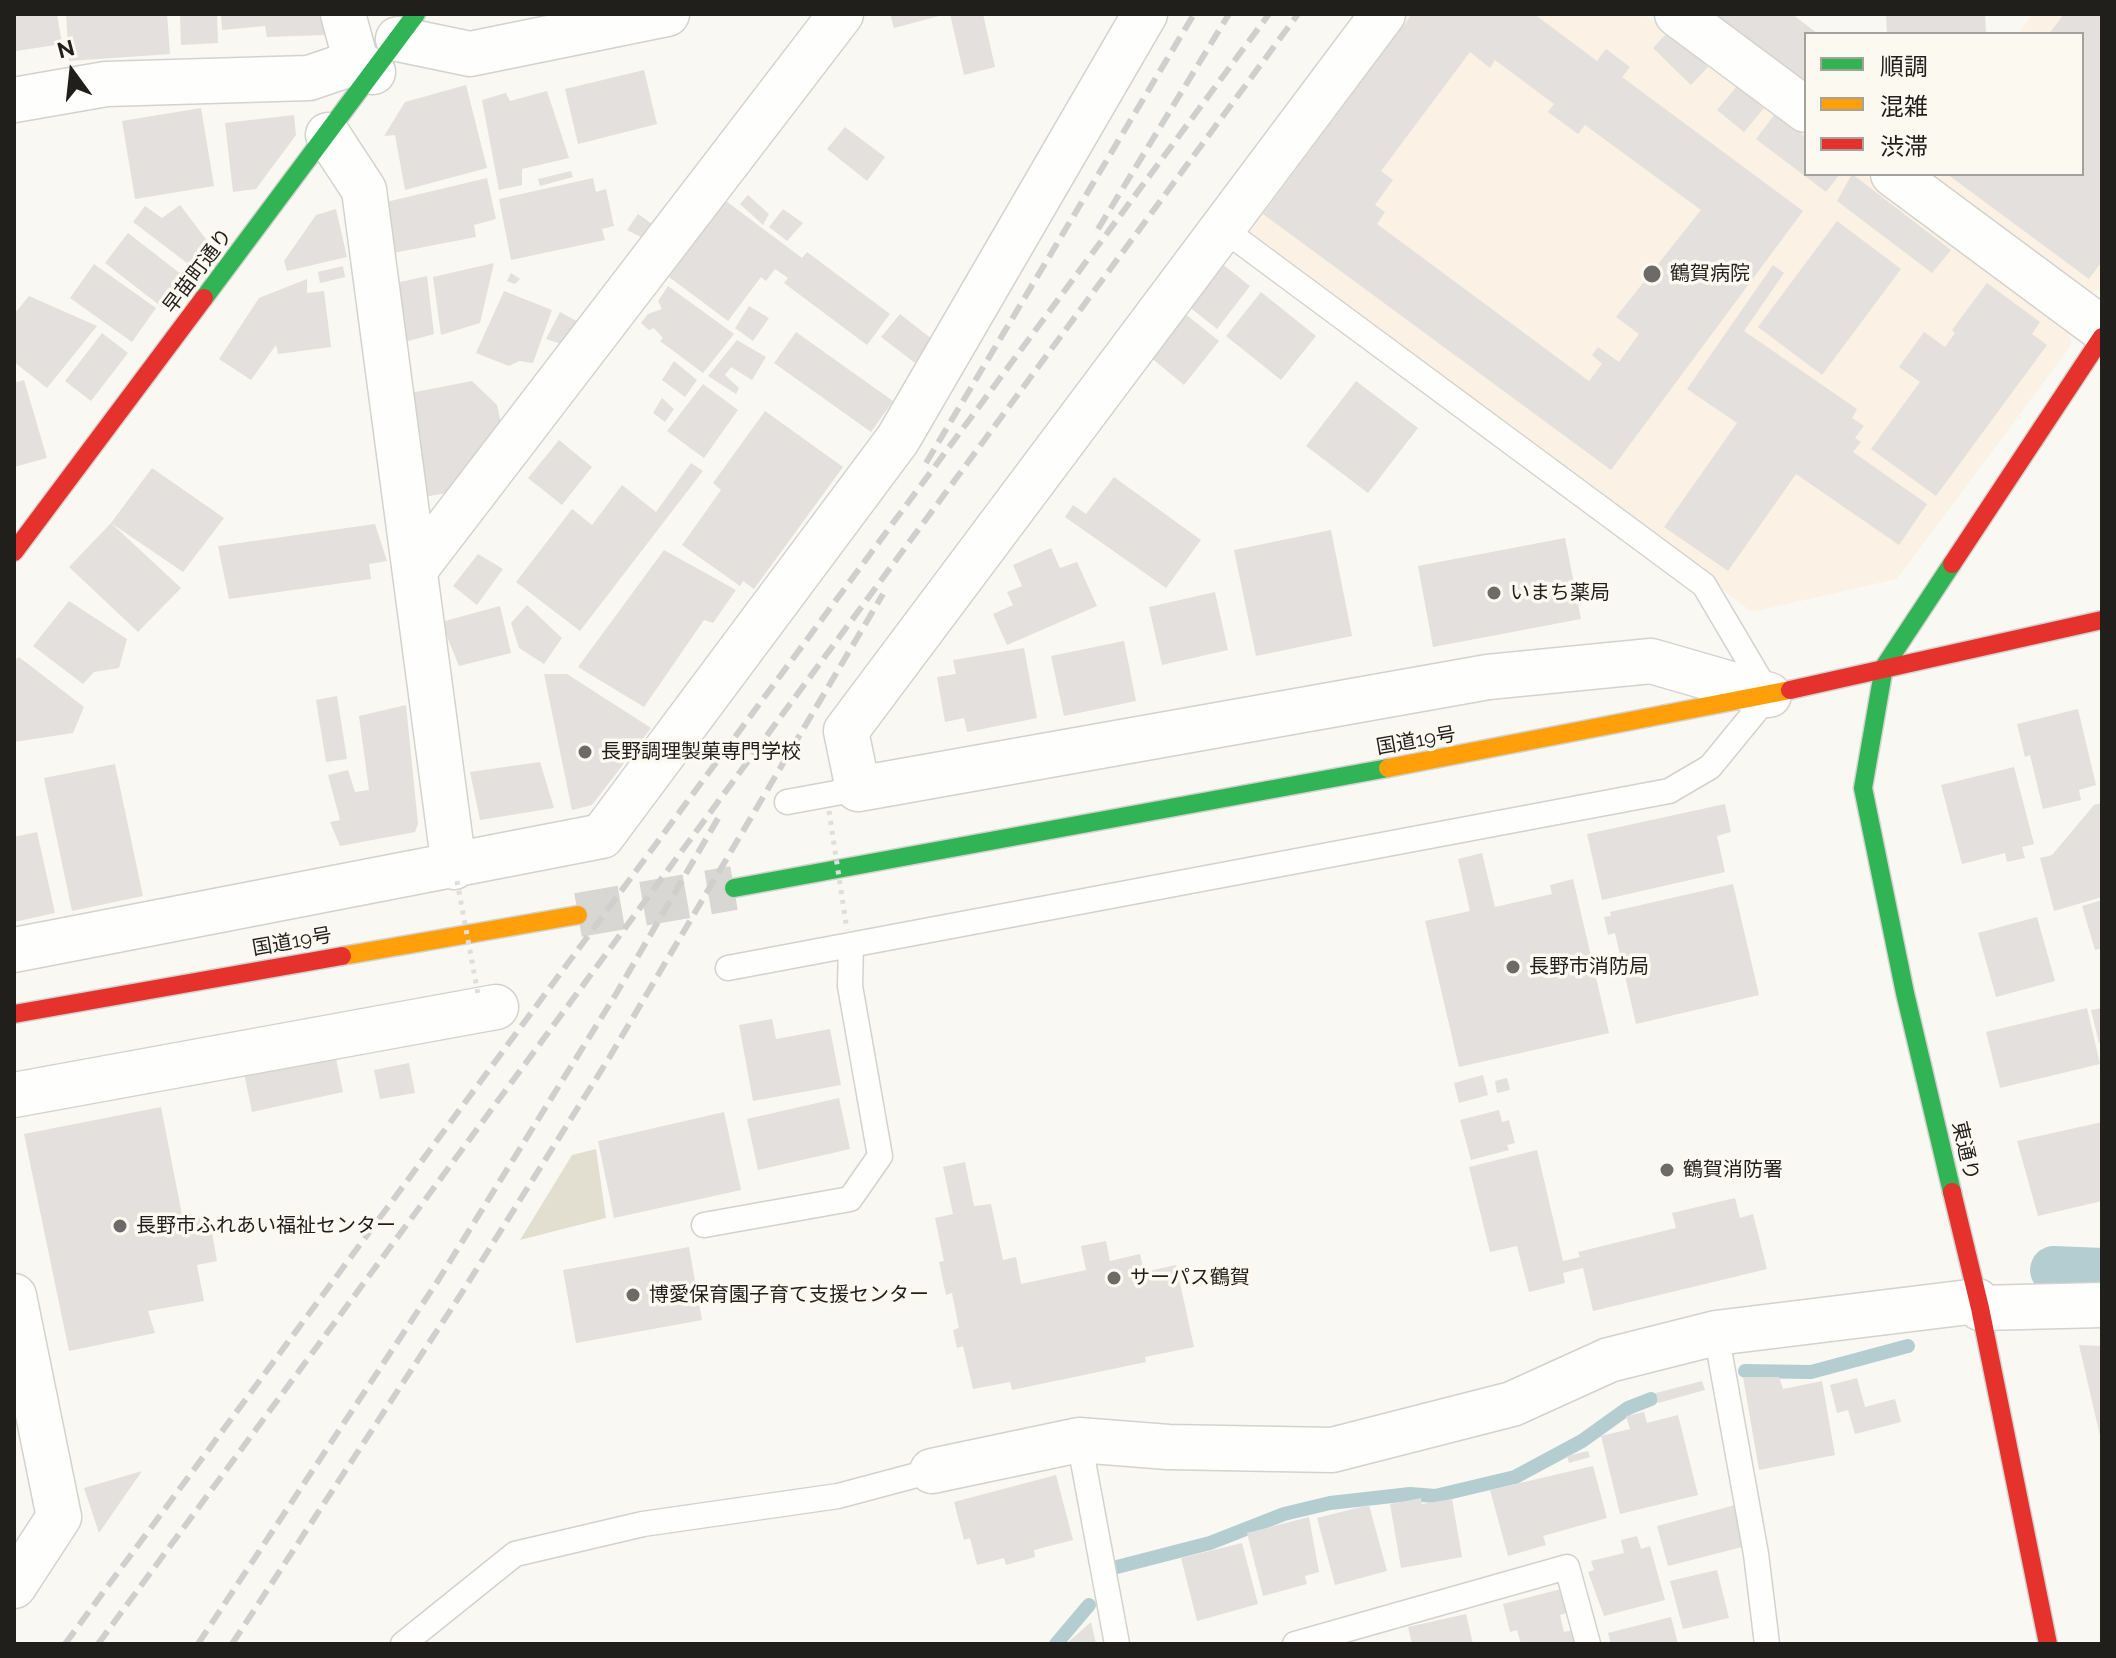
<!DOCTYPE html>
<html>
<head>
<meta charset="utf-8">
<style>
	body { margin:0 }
	#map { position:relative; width:2116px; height:1658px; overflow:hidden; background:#f9f8f3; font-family:Raleway,"Noto Sans JP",sans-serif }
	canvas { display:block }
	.frame { position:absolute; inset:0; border:16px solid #201f1c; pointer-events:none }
	.legend { position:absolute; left:1804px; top:32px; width:280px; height:144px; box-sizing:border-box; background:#fcf9f0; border:2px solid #a4a29b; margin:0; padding:10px 14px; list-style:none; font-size:24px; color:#201f1c }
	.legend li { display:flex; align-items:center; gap:16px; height:40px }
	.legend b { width:40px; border:2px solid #a4a29b }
	.north { position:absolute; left:32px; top:32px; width:80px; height:80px; -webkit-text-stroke:6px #fcf9f0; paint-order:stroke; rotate:345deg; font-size:22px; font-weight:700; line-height:32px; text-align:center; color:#201f1c }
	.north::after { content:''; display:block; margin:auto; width:28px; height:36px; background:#201f1c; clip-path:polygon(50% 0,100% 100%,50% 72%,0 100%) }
</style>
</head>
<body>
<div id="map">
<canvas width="2116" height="1658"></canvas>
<div class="frame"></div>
<ul class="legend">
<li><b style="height:10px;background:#30b455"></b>順調</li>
<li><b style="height:10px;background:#ff9f0a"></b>混雑</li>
<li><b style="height:10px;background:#e5322d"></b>渋滞</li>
</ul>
<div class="north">N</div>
</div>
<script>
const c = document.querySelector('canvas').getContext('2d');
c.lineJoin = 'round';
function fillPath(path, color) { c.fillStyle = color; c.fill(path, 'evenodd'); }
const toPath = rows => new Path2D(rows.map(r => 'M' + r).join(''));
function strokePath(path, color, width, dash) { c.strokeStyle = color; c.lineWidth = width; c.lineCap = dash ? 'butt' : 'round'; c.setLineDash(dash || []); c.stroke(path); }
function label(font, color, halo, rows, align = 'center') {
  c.font = font + ' Raleway,"Noto Sans JP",sans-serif'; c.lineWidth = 7; c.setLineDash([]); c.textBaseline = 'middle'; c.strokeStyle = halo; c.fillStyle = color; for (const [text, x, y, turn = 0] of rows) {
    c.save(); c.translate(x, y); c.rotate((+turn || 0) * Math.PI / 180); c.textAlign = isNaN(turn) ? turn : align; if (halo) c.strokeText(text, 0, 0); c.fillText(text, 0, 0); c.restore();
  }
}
fillPath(toPath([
	[1398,14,1643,14,1806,133,1806,174,1863,174,2067,323,2072,344,1897,579,1752,612,1238,225],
	[2033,14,2102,14,2102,289,2088,293,1920,174,2082,174,2082,34,2018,34]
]), '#fbf2e5');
fillPath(toPath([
	[596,1149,606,1218,520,1240,572,1155]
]), '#e3dfd0');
strokePath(toPath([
	[1745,1371,1811,1372,1908,1346],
	[1113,1568,1210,1543,1284,1514,1330,1503,1410,1494,1435,1496,1515,1477,1582,1441,1628,1408,1651,1399],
	[1056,1644,1089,1605]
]), '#b4cdd1', 14);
strokePath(toPath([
	[2054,1270,2102,1272]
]), '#b4cdd1', 48);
fillPath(toPath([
	[14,14,57,14,62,44,16,51],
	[66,14,167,14,170,54,69,61],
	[180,14,217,14,218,43,181,45],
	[221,14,323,14,324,35,267,37,265,26,222,30],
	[890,14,943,14,943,15,894,28],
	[950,14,983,14,995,67,964,75],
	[1412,14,1534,14,1597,61,1606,49,1630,67,1622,77,1803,211,1611,470,1263,214],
	[1470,52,1490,68,1495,60,1554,104,1548,112,1578,134,1585,125,1701,210,1616,317,1639,334,1619,362,1598,347,1592,355,1602,364,1589,381,1377,224,1385,212,1375,205,1393,180,1381,171],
	[1708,14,1792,14,1818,34,1806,34,1806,90],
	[1886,14,1985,14,1986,34,1887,34],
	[2064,14,2102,14,2102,261,2089,279,1947,174,2082,174,2082,34,2049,34],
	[1670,30,1708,67,1691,85,1653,48],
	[644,70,657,124,578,144,565,89],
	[466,85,487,168,405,190,395,135,384,136,405,102],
	[1737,86,1764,108,1744,132,1717,110],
	[547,91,569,158,522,169,522,185,499,190,482,100,506,93,510,101],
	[201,108,214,186,135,199,122,121],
	[1775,114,1806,137,1806,174,1840,174,1826,192,1756,139],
	[294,115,296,135,256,189,233,192,225,123],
	[845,127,885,157,867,181,827,149],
	[571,171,573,177,540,186,538,179],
	[1852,174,1951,250,1932,273,1837,201],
	[487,178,496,219,474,225,476,237,393,253,382,203],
	[593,178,596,192,606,189,614,226,602,229,605,240,511,260,499,199],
	[748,195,769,214,763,225,740,204],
	[726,201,802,258,807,252,890,314,867,345,784,283,788,278,775,269,766,281,761,277,728,321,669,277],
	[180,205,212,247,195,269,133,222,145,206,162,218],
	[336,209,347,257,287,271,284,261,316,215],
	[783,209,803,223,787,241,769,227],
	[638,214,655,226,645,239,627,230],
	[1837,221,1901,269,1822,375,1758,327],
	[128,233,186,278,163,308,105,263],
	[494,263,480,323,441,335,433,277],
	[1221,263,1250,286,1217,329,1187,305],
	[94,264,156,308,132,342,70,298],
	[1773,265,1784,273,1744,331,1857,409,1852,418,1864,426,1855,438,1861,442,1853,452,1927,504,1899,545,1796,474,1728,571,1664,527,1737,423,1687,389],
	[343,266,345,277,320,283,318,272],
	[511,273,520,279,515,284,507,281],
	[427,276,434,334,405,342,396,283],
	[307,279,307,293,324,291,331,347,278,354,276,345,251,380,219,359,259,298],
	[1987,283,2040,322,2032,334,2047,345,1936,496,1871,449,1920,382,1899,367,1924,332,1945,347,1955,333,1952,330],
	[668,286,734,334,703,373,660,341,663,338,654,328,649,330,641,323,648,314,662,309,658,301],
	[504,291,552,310,533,363,519,361,509,366,476,353],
	[1261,292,1316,336,1281,380,1226,336],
	[29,296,97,326,47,388,14,362,14,314],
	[749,306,769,318,753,341,735,328],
	[560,312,580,323,567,346,546,339],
	[1184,313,1219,341,1184,385,1149,356],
	[900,314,933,340,915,363,881,337],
	[796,332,893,401,871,432,774,363],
	[102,333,128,353,91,401,65,381],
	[737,340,766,357,752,380,731,367,725,375,739,388,736,394,708,376],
	[674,361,697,380,685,397,662,380],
	[24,380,47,458,14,467,14,383],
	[472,381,497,405,503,432,463,490,424,497,410,393],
	[1356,381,1418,428,1368,493,1306,446],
	[703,384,738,410,704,458,667,431],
	[662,398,674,409,665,422,653,413],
	[765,411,843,467,754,589,743,581,740,586,682,545,721,490,713,483],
	[559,440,592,467,562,505,528,478],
	[691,463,703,471,580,631,516,582,572,509,592,525,622,485,656,512],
	[152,468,224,518,183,572,111,523],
	[1114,477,1201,540,1166,588,1065,517,1073,505,1086,514],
	[111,523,181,588,138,632,69,567],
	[375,524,387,561,369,564,371,579,229,599,218,546],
	[1331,530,1352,636,1256,656,1234,550],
	[1565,538,1581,619,1433,647,1418,566],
	[1051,548,1060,568,1077,562,1097,606,1007,645,993,614,1013,605,1007,592,1022,586,1013,565],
	[664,550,736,590,713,623,704,620,644,707,578,667],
	[478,554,503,569,477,605,453,586],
	[1215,592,1228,650,1162,665,1149,607],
	[69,601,127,639,119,668,94,672,83,684,33,646],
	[527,605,562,638,544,664,519,648,511,623],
	[500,606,511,653,459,666,441,622],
	[1124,641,1136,701,1064,716,1051,656],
	[1024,648,1037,718,967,732,964,718,945,722,937,677,956,674,953,660],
	[19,657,84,707,73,733,14,742,14,661],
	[544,674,567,674,651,728,592,805,572,810],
	[337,696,347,759,326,762,316,700],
	[406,705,418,824,415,832,340,846,330,822,340,820,328,775,348,770,355,792,369,790,359,716],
	[2078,709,2096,785,2079,790,2081,800,2043,809,2030,755,2025,757,2017,724],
	[540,762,554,808,480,820,470,772],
	[115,764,143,896,72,911,44,778],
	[2014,767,2034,844,2022,847,2025,858,2007,862,2005,853,1962,864,1941,785],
	[2102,803,2102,897,2054,911,2040,858,2052,855,2094,805],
	[1725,804,1731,832,1717,836,1725,872,1602,900,1587,834],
	[37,832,55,913,14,922,14,837],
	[1482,853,1495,907,1552,894,1550,885,1573,879,1609,1033,1459,1067,1425,921,1470,911,1458,859],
	[1733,884,1759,995,1636,1024,1615,933,1608,935,1604,917,1611,916,1610,912],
	[2102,900,2102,948,2095,950,2082,906],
	[2037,917,2055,981,1996,997,1978,933],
	[2087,1008,2100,1064,2000,1088,1986,1032],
	[2102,1008,2102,1042,2099,1043,2091,1010],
	[772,1019,776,1039,830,1029,841,1085,753,1101,739,1025],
	[335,1054,343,1092,252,1112,244,1073],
	[409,1063,415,1093,380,1099,374,1070],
	[1483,1075,1488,1095,1459,1103,1454,1083],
	[1507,1078,1510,1090,1497,1093,1495,1081],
	[839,1098,850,1149,758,1170,747,1119],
	[161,1107,183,1220,209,1215,217,1261,197,1265,204,1301,148,1311,155,1333,69,1351,24,1134],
	[1499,1110,1502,1122,1509,1120,1515,1143,1507,1145,1509,1150,1471,1160,1460,1120],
	[724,1112,741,1190,614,1218,598,1141],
	[2102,1122,2102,1201,2038,1216,2017,1141],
	[1537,1150,1563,1261,1580,1257,1578,1252,1676,1228,1672,1213,1735,1198,1740,1218,1753,1214,1767,1269,1593,1311,1583,1268,1563,1273,1565,1283,1529,1292,1517,1246,1490,1252,1469,1167],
	[965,1162,974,1206,991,1204,1003,1260,1016,1257,1021,1284,1086,1270,1081,1246,1106,1241,1110,1261,1140,1254,1144,1272,1176,1265,1194,1347,1145,1357,1146,1362,1012,1390,1010,1382,973,1389,963,1346,957,1348,953,1330,959,1328,952,1293,946,1295,939,1262,944,1261,935,1218,953,1214,943,1167],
	[689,1247,702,1320,576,1343,563,1270],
	[2079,1345,2102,1346,2102,1440,2101,1440],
	[1743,1377,1779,1377,1783,1389,1822,1381,1835,1455,1759,1470],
	[1857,1378,1865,1407,1895,1399,1901,1422,1855,1434,1848,1410,1837,1413,1830,1385],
	[1702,1381,1705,1390,1658,1403,1656,1393],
	[1644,1412,1647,1423,1678,1415,1698,1495,1620,1514,1601,1436,1630,1429,1626,1416],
	[1588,1451,1590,1457,1569,1463,1567,1456],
	[1593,1466,1607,1518,1543,1536,1546,1545,1508,1556,1490,1490],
	[142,1471,99,1533,84,1488],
	[1056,1475,1073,1540,1034,1550,1035,1557,1006,1565,1004,1558,977,1565,970,1538,964,1540,954,1502],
	[1421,1498,1422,1504,1452,1499,1462,1557,1401,1568,1390,1504],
	[1369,1505,1387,1571,1335,1585,1317,1518],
	[1735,1505,1746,1546,1668,1566,1657,1526],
	[1309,1517,1319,1572,1305,1576,1307,1584,1263,1596,1247,1533],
	[1637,1536,1641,1549,1650,1546,1665,1600,1604,1616,1588,1572,1594,1570,1591,1561,1624,1553,1621,1540],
	[1242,1543,1258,1604,1197,1621,1181,1558],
	[1717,1570,1729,1618,1683,1629,1670,1581],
	[1561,1589,1566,1613,1560,1615,1564,1632,1572,1630,1575,1644,1521,1644,1517,1630,1510,1632,1503,1604],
	[1466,1614,1473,1644,1412,1644,1408,1627],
	[1671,1617,1678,1644,1611,1644,1608,1633],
	[1091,1622,1096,1644,1066,1644]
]), '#e3e0dd');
strokePath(toPath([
	[578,915,734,888]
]), '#d8d7d3', 44, [44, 22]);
const lane = toPath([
	[787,802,858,789],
	[728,968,1669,791,1710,767,1769,695,1704,585,1222,228],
	[704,1225,850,1199,880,1156,850,986,851,945],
	[1716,1333,1756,1554,1767,1644],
	[1079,1440,1117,1644],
	[403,1644,515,1554,643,1524,838,1496,932,1471],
	[1295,1644,1567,1567,1588,1644]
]);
const street = toPath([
	[343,14,356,62,373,72],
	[1383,14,846,731,858,789,1488,677,1651,661,1769,695],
	[1677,14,1806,110],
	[398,39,470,54,667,14],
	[14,100,106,84,309,78,356,62],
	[328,135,364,190,454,867],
	[1893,174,2102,329],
	[417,567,841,14],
	[14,950,602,836,898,439,1145,14],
	[14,1095,496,1007],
	[14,1296,59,1517,14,1586],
	[1980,1308,2102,1305],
	[932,1471,1079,1440,1168,1447,1332,1450,1512,1404,1609,1360,1716,1333,1977,1301]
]);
const fast = toPath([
	[204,298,416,14],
	[1952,564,1884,667,1863,788,1905,993,1952,1192],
	[734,888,1388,768]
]);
const slow = toPath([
	[1388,768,1790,690],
	[342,956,578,915]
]);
const jam = toPath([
	[14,552,204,298],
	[1952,564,2102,337],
	[1790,690,2102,620],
	[14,1014,342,956],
	[1952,1192,1980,1308,2048,1644]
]);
strokePath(lane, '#d3d2ce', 27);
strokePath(street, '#d3d2ce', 47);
strokePath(fast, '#d3d2ce', 21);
strokePath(slow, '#d3d2ce', 21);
strokePath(jam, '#d3d2ce', 21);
strokePath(lane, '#fefefd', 24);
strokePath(street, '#fefefd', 44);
strokePath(fast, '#30b455', 18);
strokePath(slow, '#ff9f0a', 18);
strokePath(jam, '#e5322d', 18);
strokePath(toPath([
	[1098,229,1229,14],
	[926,463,1194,14],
	[65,1644,1269,14],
	[98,1644,1298,14],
	[198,1644,439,1279,616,994,720,815],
	[232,1644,461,1294,609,1058,883,594]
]), '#cfcfce', 6, [16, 8]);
strokePath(toPath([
	[829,811,847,930],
	[457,881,478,994]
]), '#dfdedc', 5, [4, 6]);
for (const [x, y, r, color] of [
	[1652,274,10,"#6c6b67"],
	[1494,593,8,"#6c6b67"],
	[585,752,8,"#6c6b67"],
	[1513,967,8,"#6c6b67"],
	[1667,1170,8,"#6c6b67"],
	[120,1226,8,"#6c6b67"],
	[1114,1278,8,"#6c6b67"],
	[633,1295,8,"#6c6b67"]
]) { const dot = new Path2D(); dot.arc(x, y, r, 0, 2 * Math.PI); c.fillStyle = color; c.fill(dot); strokePath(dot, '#fcf9f0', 3); }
label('20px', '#201f1c', '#fcf9f0', [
	["早苗町通り",198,271,-53],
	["国道19号",1416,741,-10],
	["国道19号",292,942,-10],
	["東通り",1965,1151,77]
]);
label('20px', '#201f1c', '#fcf9f0', [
	["鶴賀病院",1670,274],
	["いまち薬局",1510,593],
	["長野調理製菓専門学校",601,752],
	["長野市消防局",1529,967],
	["鶴賀消防署",1683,1170],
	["長野市ふれあい福祉センター",136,1226],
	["サーパス鶴賀",1130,1278],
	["博愛保育園子育て支援センター",649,1295]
], 'left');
</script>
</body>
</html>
